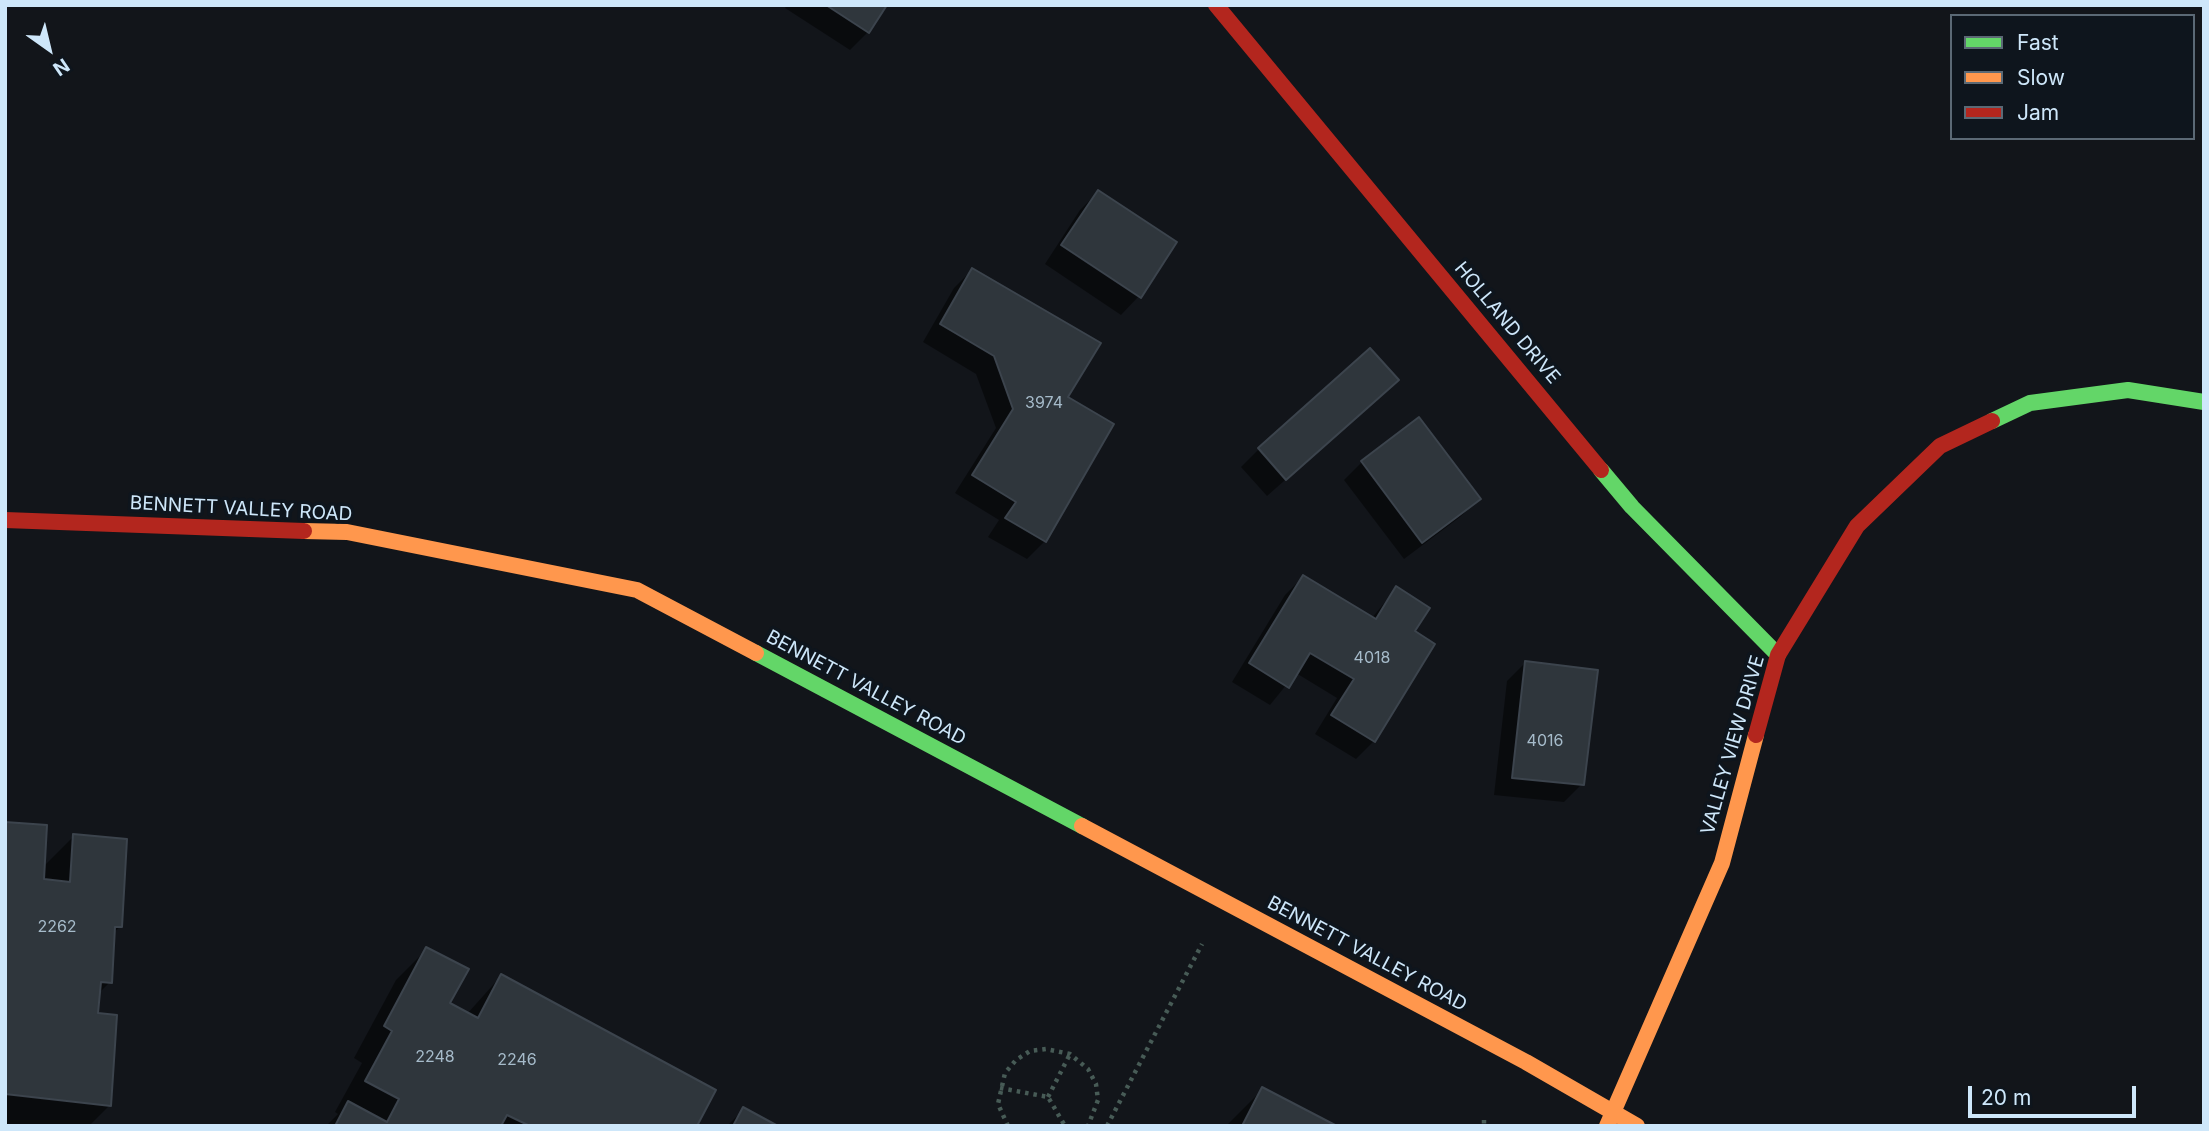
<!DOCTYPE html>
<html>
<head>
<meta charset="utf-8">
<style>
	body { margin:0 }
	#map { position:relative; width:2209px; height:1131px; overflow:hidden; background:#12151a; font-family:Inter,sans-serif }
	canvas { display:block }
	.frame { position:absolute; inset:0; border:7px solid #cee7fa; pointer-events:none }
	.legend { position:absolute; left:1950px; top:14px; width:245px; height:126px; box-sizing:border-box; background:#0e151d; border:2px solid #5b6975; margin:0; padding:9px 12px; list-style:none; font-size:21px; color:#cee7fa }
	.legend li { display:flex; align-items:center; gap:14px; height:35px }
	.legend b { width:35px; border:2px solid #5b6975 }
	.north { position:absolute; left:14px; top:14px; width:70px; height:70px; -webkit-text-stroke:5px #0e151d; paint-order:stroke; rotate:146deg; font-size:19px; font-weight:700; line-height:28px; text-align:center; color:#cee7fa }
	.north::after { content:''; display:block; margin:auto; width:24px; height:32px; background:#cee7fa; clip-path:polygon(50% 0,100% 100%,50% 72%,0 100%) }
	.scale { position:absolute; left:1968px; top:1086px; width:168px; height:32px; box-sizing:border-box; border:4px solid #cee7fa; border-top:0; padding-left:9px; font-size:21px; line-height:24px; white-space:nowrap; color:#cee7fa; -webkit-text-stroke:5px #0e151d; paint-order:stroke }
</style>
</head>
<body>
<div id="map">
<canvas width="2209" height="1131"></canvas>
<div class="frame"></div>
<ul class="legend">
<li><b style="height:9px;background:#63d668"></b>Fast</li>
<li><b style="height:9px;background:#ff974d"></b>Slow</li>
<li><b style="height:9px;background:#b3261e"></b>Jam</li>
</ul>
<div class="north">N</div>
<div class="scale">20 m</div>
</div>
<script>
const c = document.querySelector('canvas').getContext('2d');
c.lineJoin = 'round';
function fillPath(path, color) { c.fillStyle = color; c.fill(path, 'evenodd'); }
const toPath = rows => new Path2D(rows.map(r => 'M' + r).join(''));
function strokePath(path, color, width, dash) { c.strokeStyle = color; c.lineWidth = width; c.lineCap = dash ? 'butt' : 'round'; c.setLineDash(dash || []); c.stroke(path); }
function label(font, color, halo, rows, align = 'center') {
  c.font = font + ' Inter,sans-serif'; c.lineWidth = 7; c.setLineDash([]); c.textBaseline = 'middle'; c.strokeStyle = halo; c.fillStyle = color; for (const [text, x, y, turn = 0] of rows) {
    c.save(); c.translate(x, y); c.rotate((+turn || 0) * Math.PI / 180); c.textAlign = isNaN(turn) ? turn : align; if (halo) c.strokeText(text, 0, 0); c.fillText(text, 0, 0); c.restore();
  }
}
fillPath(toPath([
	[787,5,885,5,868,32,850,50,785,8],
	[1098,192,1139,296,1121,315,1045,264,1080,210],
	[972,270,1066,398,1045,541,1027,559,988,537,999,520,955,493,996,428,976,374,923,342,954,288],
	[1378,398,1267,496,1241,467,1259,449],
	[1362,462,1479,499,1460,517,1404,559,1344,480],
	[1303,577,1371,619,1396,589,1413,632,1374,741,1356,759,1315,734,1337,698,1296,673,1270,705,1232,682,1285,595],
	[1525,663,1582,784,1564,802,1494,795,1507,681],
	[5,824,43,867,74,836,120,927,113,933,110,982,98,994,97,1015,109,1106,89,1126,5,1126],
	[427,949,448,1004,467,1014,501,976,695,1126,326,1126,338,1114,335,1112,362,1063,354,1058,396,980],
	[1263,1089,1333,1126,1226,1126],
	[744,1109,775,1126,727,1126]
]), '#0007');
const building = toPath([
	[826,5,887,5,869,33,826,5],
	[1098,190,1177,242,1141,298,1061,245,1098,190],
	[972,268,1101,343,1068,397,1114,424,1046,542,1005,518,1016,502,972,475,1013,409,994,356,940,324,972,268],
	[1370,348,1399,380,1286,480,1258,448,1370,348],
	[1419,417,1481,499,1422,543,1361,461,1419,417],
	[1303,575,1376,619,1396,586,1430,608,1415,631,1435,644,1375,742,1331,715,1354,679,1310,653,1289,688,1249,663,1303,575],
	[1525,661,1598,670,1584,785,1512,778,1525,661],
	[5,822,47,825,44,879,70,882,73,834,127,839,122,927,115,927,112,983,101,982,98,1013,117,1015,111,1106,5,1094,5,822],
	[426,947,469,969,450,1003,478,1018,501,974,716,1090,697,1126,530,1126,507,1115,501,1126,335,1126,348,1101,387,1122,399,1099,365,1081,392,1031,384,1026,426,947],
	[1262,1087,1337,1126,1242,1126,1262,1087],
	[743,1107,778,1126,733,1126,743,1107]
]);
fillPath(building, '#2f363c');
strokePath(building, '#3c444d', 2);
strokePath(toPath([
	[1000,1088,1048,1097,1065,1126],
	[1048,1097,1070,1054],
	[1484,1120,1484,1126],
	[1008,1126,998,1104,1005,1073,1016,1060,1030,1051,1046,1049,1070,1054,1088,1069,1096,1084,1098,1100,1088,1126],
	[1107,1126,1202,944]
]), '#475b56', 4.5, [3.5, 5]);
strokePath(toPath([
	[1992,421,2030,403,2128,390,2204,402],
	[1601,470,1632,507,1778,655],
	[756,653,1082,826]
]), '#63d668', 16);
strokePath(toPath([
	[304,531,347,532,637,590,756,653],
	[1082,826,1526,1062,1637,1126],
	[1607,1126,1722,863,1756,735]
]), '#ff974d', 16);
strokePath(toPath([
	[1216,5,1601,470],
	[5,520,304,531],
	[1756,735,1778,655,1857,526,1940,446,1992,421]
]), '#b3261e', 16);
label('16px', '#a6bbca', null, [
	["3974",1044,403],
	["4018",1372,658],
	["4016",1545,741],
	["2262",57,927],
	["2248",435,1057],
	["2246",517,1060]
]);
label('19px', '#cee7fa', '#0e151d', [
	["HOLLAND DRIVE",1507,323,50],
	["BENNETT VALLEY ROAD",241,509,3],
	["BENNETT VALLEY ROAD",866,688,28],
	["VALLEY VIEW DRIVE",1733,745,-74],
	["BENNETT VALLEY ROAD",1367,954,28]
]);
</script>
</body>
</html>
